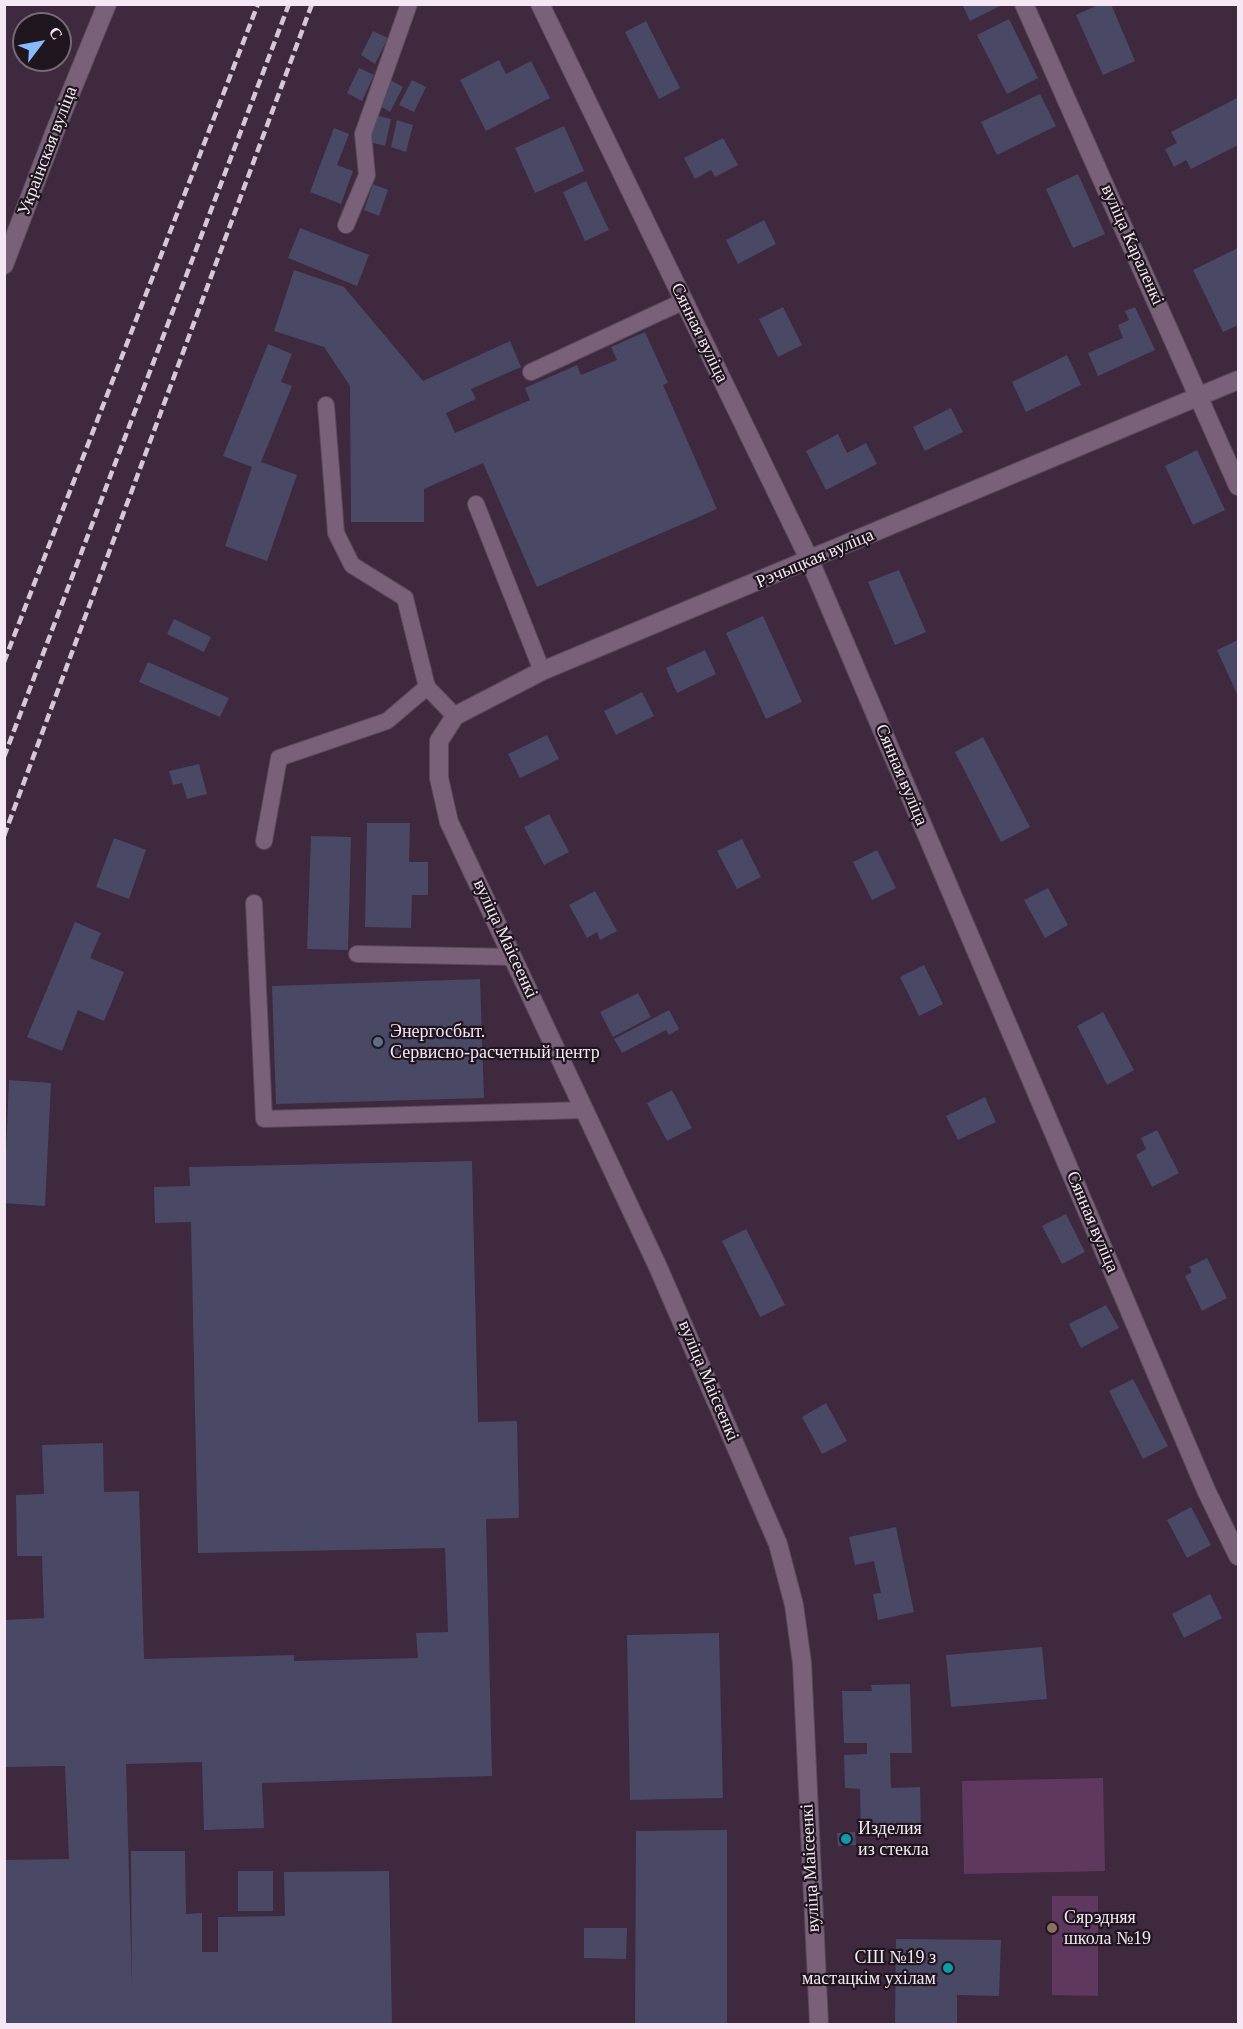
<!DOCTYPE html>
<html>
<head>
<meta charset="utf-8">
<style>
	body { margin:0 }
	#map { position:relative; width:1243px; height:2029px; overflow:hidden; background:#3e293e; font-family:Georgia,serif }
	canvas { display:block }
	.frame { position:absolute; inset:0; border:6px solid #f5e7f4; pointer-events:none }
	.north { position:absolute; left:12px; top:12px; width:60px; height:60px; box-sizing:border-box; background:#1f151f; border:2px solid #756974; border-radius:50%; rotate:58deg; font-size:16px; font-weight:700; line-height:24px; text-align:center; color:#f5e7f4 }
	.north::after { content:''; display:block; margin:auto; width:21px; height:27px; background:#88bafc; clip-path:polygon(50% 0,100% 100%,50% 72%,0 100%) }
</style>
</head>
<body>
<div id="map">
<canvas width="1243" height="2029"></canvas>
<div class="frame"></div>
<div class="north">С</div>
</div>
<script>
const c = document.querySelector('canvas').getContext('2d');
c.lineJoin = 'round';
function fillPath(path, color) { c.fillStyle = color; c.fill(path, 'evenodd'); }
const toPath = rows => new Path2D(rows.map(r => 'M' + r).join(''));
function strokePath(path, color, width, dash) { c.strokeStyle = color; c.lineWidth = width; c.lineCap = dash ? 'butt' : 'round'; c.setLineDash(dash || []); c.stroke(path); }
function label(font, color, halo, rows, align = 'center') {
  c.font = font + ' Georgia,serif'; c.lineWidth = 4.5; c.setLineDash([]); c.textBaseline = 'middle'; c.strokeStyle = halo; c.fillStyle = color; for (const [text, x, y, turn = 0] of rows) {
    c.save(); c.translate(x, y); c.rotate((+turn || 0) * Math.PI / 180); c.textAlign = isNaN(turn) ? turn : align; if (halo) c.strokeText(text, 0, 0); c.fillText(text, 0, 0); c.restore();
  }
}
fillPath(toPath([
	[1103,1778,1105,1871,964,1874,962,1781],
	[1052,1896,1098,1896,1098,1996,1052,1995]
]), '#5f3860');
fillPath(toPath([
	[962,4,1004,4,970,21],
	[1100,4,1111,4,1135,61,1103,75,1076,15],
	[1009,19,1038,78,1007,94,977,35],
	[646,21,680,88,659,99,625,32],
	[373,31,388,38,375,64,361,55],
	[499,60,506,74,531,61,550,98,486,131,460,80],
	[359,68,374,75,362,101,347,93],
	[388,79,403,87,390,112,376,104],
	[412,80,426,87,414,112,399,105],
	[1040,94,1056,126,997,155,981,122],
	[1237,98,1238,145,1191,169,1186,160,1174,167,1165,149,1177,143,1171,132],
	[375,115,391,119,385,146,369,142],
	[397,120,413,125,406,152,391,147],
	[564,126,584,171,535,193,515,148],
	[334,128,349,134,337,165,353,171,341,204,310,192],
	[723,138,738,165,715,177,711,170,695,179,684,158],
	[1078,174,1105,234,1073,248,1046,189],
	[586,181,609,230,585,241,563,192],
	[373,184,388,190,379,216,364,210],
	[764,220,776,244,738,264,726,240],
	[300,228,369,255,357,286,288,258],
	[1238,248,1238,325,1223,332,1193,270],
	[294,270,344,287,423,381,510,341,521,367,471,389,476,399,446,413,455,433,530,400,525,388,577,365,581,375,617,360,611,347,645,332,668,383,663,385,717,509,537,587,483,463,424,489,424,522,351,522,350,386,324,347,274,331],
	[783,307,802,345,778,357,759,319],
	[1135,307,1155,350,1098,376,1088,353,1123,338,1118,325,1129,320,1125,311],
	[268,344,292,354,281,382,292,386,261,462,297,475,267,561,225,546,252,467,223,456],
	[1067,355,1081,385,1026,412,1012,382],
	[951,408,963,432,925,451,913,427],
	[838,434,847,453,866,443,877,464,826,490,806,451],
	[1197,450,1225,510,1193,525,1165,466],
	[899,570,926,632,895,645,868,582],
	[763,616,802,702,766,719,726,633],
	[174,619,211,637,204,652,167,634],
	[1238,640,1238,696,1217,650],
	[705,650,716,674,677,693,666,668],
	[148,662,229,698,220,717,139,682],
	[642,692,654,716,616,735,604,711],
	[547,735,559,759,520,778,508,754],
	[983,737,1030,827,1001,842,955,752],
	[199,764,207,794,187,799,182,783,173,785,169,771],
	[549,814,569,852,544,865,524,827],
	[367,823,410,823,409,862,428,862,428,895,412,895,411,928,365,927],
	[311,836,351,837,348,950,307,949],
	[114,838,146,850,129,899,96,887],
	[742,839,761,877,737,889,717,851],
	[877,850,896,888,872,900,853,862],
	[1048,888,1068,925,1045,938,1024,900],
	[595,891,617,931,600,940,597,932,587,938,569,905],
	[75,922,101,933,90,958,124,972,104,1021,78,1010,62,1051,27,1037],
	[924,965,943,1004,919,1016,900,977],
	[480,979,484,1098,276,1104,272,986],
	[638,993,651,1017,613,1037,600,1012],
	[669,1010,679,1029,669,1035,666,1030,622,1053,614,1039],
	[1103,1012,1134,1070,1107,1085,1077,1026],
	[9,1080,51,1083,45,1206,4,1203],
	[672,1090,692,1128,667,1141,647,1103],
	[985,1097,996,1122,958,1140,946,1116],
	[1157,1130,1179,1173,1152,1187,1136,1155,1146,1149,1141,1138],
	[472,1161,478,1422,517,1421,519,1518,486,1519,492,1776,262,1783,264,1828,204,1830,202,1762,126,1764,132,1987,131,1851,185,1851,186,1914,202,1913,202,1952,218,1952,218,1917,285,1916,284,1872,389,1871,392,2024,4,2024,4,1860,69,1859,65,1766,5,1767,5,1620,44,1618,42,1556,17,1556,16,1495,44,1494,42,1445,103,1443,104,1492,139,1491,144,1659,294,1655,294,1661,418,1658,416,1633,448,1632,445,1548,198,1553,191,1222,155,1223,154,1187,190,1186,189,1167],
	[1066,1214,1085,1252,1062,1264,1042,1226],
	[746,1229,785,1305,760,1317,722,1241],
	[1207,1258,1227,1298,1202,1311,1185,1276,1192,1272,1189,1267],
	[1106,1305,1119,1328,1081,1348,1069,1324],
	[1133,1379,1168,1446,1143,1459,1109,1391],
	[826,1403,847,1441,822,1454,802,1417],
	[1191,1507,1211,1545,1187,1558,1167,1520],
	[896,1527,914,1612,878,1620,873,1594,881,1593,874,1561,855,1565,849,1537],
	[1210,1594,1222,1618,1184,1638,1172,1614],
	[719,1633,723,1798,630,1800,627,1635],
	[1042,1647,1047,1699,951,1707,946,1655],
	[910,1684,912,1753,890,1753,891,1788,920,1787,921,1830,861,1832,860,1789,845,1788,844,1755,867,1754,867,1743,844,1743,842,1691,872,1691,871,1685],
	[727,1830,727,2024,635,2024,636,1831],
	[855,1832,856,1845,838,1846,837,1833],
	[238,1871,273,1871,273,1911,238,1911],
	[584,1928,627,1928,626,1959,584,1958],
	[896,1939,1001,1940,999,1996,957,1995,957,2024,895,2024]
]), '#494965');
const service = toPath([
	[346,225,367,175,363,134,409,4],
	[531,372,684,301],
	[326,405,336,533,352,565,405,598,427,687,455,716],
	[476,504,542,671],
	[264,841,279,758,387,721,427,687],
	[254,903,264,1119,585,1110],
	[357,954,513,957]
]);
const minor = toPath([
	[540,4,810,561,1206,1490,1238,1556],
	[1024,4,1238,486],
	[819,2024,802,1663,794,1605,778,1544,658,1267,449,822,439,778,439,741,455,716,542,671,1238,380]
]);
const secondary = toPath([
	[4,265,55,131,107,4]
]);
strokePath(service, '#5a495a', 18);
strokePath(minor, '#5a495a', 20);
strokePath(secondary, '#5a495a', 20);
strokePath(service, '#796179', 16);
strokePath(minor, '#796179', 18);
strokePath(secondary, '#796179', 18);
strokePath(toPath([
	[4,662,258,4],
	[4,757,289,4],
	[4,836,312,4]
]), '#d6c7d6', 4.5, [9, 4.5]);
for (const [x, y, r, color] of [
	[378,1042,6,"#5c6f8a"],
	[846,1839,6,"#0f9aa8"],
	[1052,1928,6,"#8d6e63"],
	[948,1968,6,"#0f9aa8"]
]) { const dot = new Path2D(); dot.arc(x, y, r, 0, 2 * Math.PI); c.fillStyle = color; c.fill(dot); strokePath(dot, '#1f151f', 2); }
label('18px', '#f5e7f4', '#1f151f', [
	["Украінская вуліца",48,151,-69],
	["вуліца Караленкі",1132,245,66],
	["Сянная вуліца",699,333,64],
	["Рэчыцкая вуліца",815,559,-23],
	["Сянная вуліца",901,775,67],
	["вуліца Маісеенкі",505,939,65],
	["Сянная вуліца",1092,1222,67],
	["вуліца Маісеенкі",708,1381,67],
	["вуліца Маісеенкі",811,1868,-93]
]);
label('18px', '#f5e7f4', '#1f151f', [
	["Энергосбыт.",390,1032],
	["Сервисно-расчетный центр",390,1053],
	["Изделия",858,1829],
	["из стекла",858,1850],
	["Сярэдняя",1064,1918],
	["школа №19",1064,1939],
	["СШ №19 з",936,1958,"right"],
	["мастацкім ухілам",936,1979,"right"]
], 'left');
</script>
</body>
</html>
